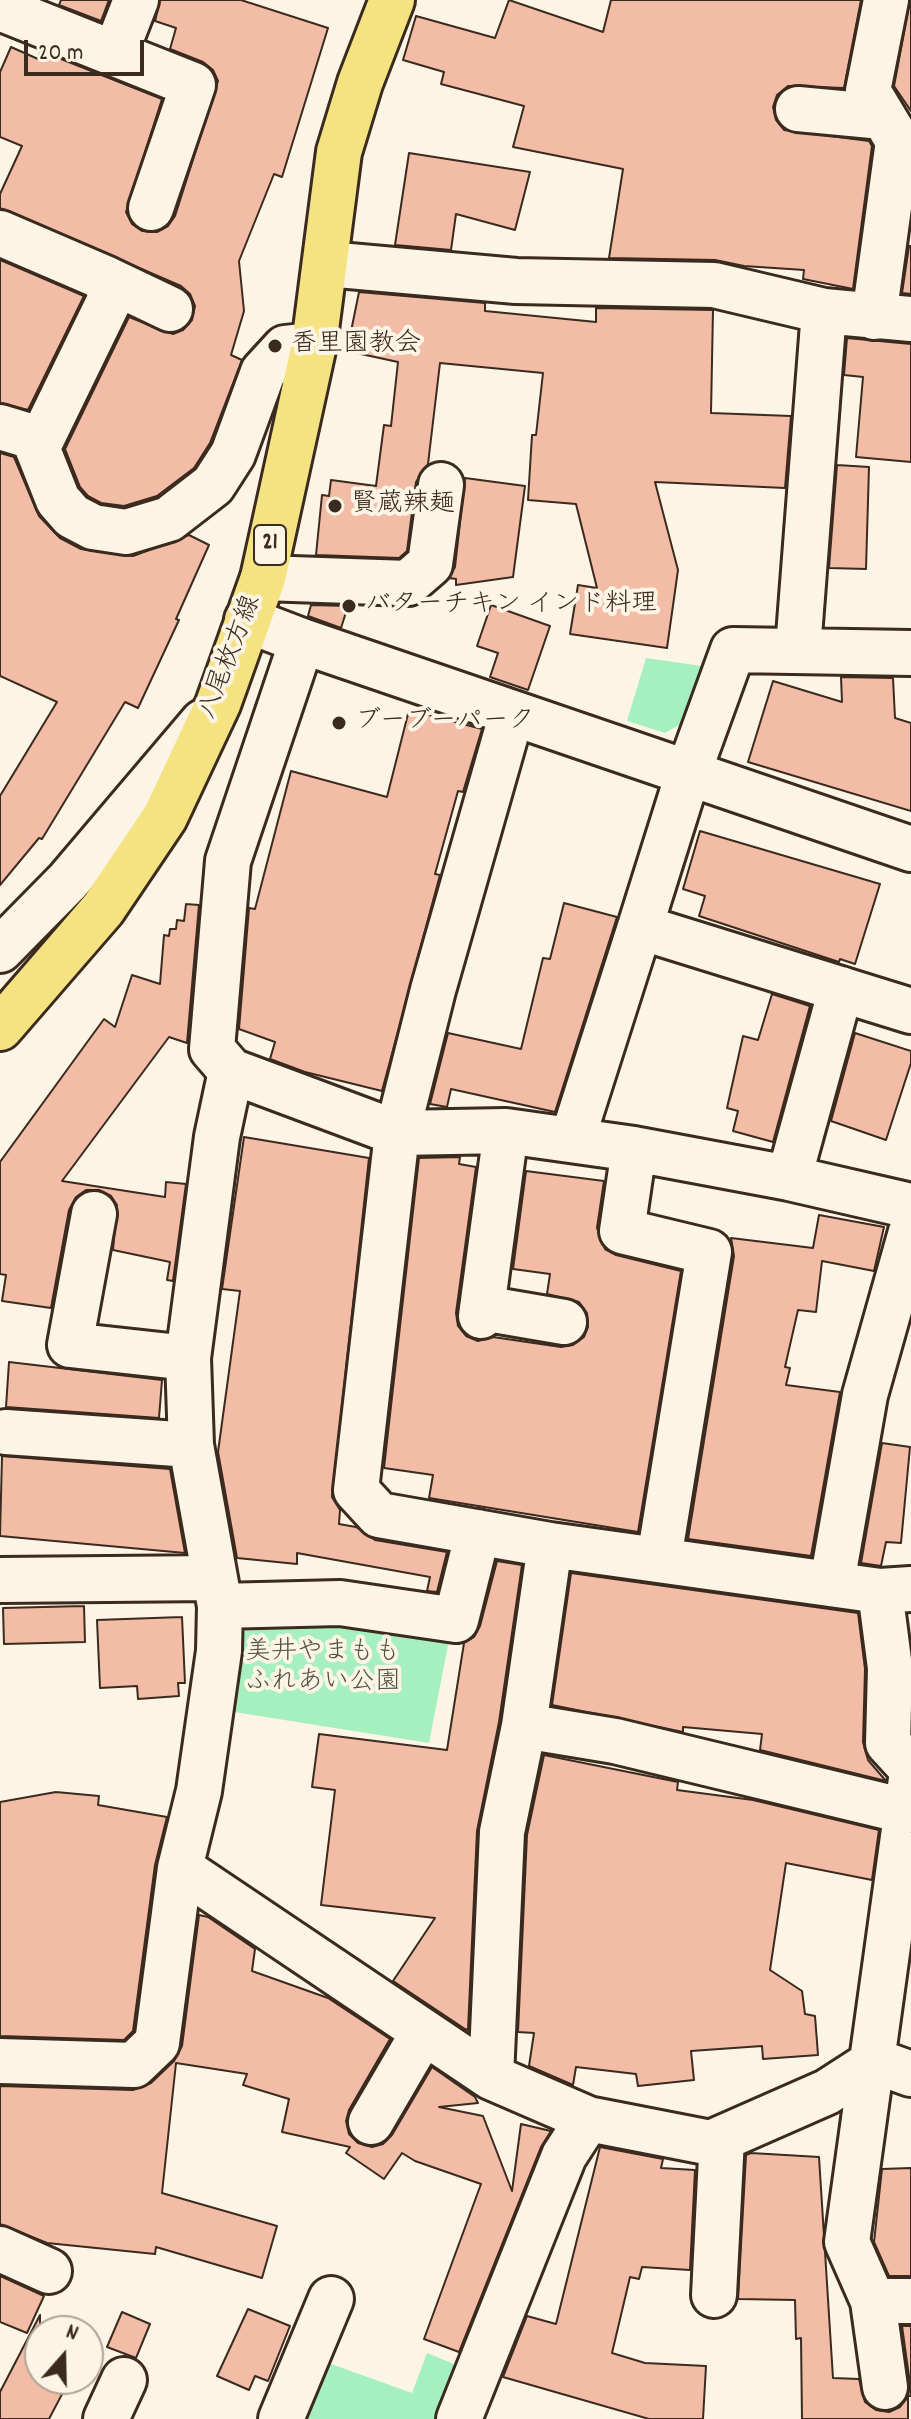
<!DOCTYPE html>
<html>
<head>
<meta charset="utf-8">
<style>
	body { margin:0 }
	#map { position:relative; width:911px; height:2419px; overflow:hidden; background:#fcf5e5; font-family:Dekko,sans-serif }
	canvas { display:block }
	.north { position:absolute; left:24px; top:2315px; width:80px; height:80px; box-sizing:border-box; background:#fcf5e5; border:2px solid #afa495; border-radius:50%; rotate:20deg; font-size:22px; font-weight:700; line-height:32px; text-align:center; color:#3b2a1e }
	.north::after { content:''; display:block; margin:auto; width:28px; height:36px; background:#3b2a1e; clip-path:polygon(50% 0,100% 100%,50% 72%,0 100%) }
	.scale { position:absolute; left:24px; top:40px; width:120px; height:36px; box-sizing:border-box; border:4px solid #3b2a1e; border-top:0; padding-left:10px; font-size:24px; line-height:28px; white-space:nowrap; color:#3b2a1e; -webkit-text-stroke:6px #fcf5e5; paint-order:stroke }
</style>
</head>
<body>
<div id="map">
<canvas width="911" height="2419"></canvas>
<div class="north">N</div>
<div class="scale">20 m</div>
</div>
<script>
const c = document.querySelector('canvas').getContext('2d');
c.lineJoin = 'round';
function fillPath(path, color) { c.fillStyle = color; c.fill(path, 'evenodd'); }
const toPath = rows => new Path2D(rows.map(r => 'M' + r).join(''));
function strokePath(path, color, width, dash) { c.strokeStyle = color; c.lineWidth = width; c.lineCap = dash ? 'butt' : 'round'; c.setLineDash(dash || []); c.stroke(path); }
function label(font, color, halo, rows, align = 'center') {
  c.font = font + ' Dekko,"Klee One",sans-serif'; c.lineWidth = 8; c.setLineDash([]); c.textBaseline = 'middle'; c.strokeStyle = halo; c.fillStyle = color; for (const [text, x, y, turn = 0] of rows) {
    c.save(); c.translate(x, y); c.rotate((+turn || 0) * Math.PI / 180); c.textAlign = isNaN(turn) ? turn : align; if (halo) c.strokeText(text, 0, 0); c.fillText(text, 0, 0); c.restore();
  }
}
fillPath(toPath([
	[646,658,702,666,686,721,665,733,627,721],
	[326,1612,450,1635,429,1743,228,1711,242,1618],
	[427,2353,466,2369,448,2419,297,2419,320,2360,412,2393]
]), '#a6f0bf');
const building = toPath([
	[61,0,109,0,101,21,59,5,61,0],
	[160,0,241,0,328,28,282,177,274,174,239,261,244,311,231,355,242,360,210,443,194,468,157,496,124,506,101,503,88,496,80,487,65,449,129,317,173,334,183,330,192,320,195,306,190,294,181,286,0,208,0,194,22,146,0,137,0,72,11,47,38,59,41,51,162,99,126,212,132,224,142,231,157,232,168,226,175,216,218,81,213,70,203,62,170,49,176,28,155,21,160,0],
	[509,0,603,32,611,0,861,0,844,88,788,86,777,95,773,107,776,120,784,130,869,141,872,146,853,289,803,279,804,270,744,266,715,260,609,258,623,169,513,147,524,106,441,84,444,72,403,60,416,16,495,38,509,0],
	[910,0,911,0,911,111,894,86,910,0],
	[409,153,530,172,515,230,456,214,451,250,395,245,409,153],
	[909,246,911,246,911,294,902,293,909,246],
	[0,260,84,296,28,410,0,403,0,260],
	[359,292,485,303,485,311,596,322,596,308,713,310,711,413,791,416,785,488,655,482,678,570,667,648,570,634,578,585,597,588,576,504,528,500,532,435,536,435,543,373,440,363,428,464,416,482,407,551,399,558,316,555,322,495,329,496,331,480,376,486,384,425,391,426,398,362,347,351,359,292],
	[847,338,911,344,911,462,856,457,863,377,844,375,847,338],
	[0,453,14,457,39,516,60,538,81,549,133,556,189,535,209,545,176,619,179,620,138,708,125,702,42,839,39,838,0,885,0,796,57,702,0,676,0,453],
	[837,465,869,467,866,569,829,568,837,465],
	[465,478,525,486,513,577,456,585,456,579,449,578,455,567,465,478],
	[311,605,348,606,341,628,308,616,311,605],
	[491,605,550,626,528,690,490,677,498,653,477,646,491,605],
	[841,677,893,678,895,718,911,723,911,811,748,762,773,681,842,702,841,677],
	[409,710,482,729,463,792,458,791,435,874,440,875,382,1091,305,1072,270,1059,275,1042,239,1029,249,908,255,909,291,771,387,797,409,710],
	[700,831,880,884,855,964,840,959,839,962,699,916,705,896,683,889,700,831],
	[564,903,617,917,555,1112,451,1089,447,1107,430,1104,448,1033,521,1049,543,958,550,959,564,903],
	[186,904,199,905,187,1043,169,1037,62,1181,165,1197,166,1182,186,1184,173,1281,167,1280,170,1262,113,1250,117,1205,111,1196,99,1190,86,1190,76,1197,69,1210,51,1308,2,1301,6,1275,0,1274,0,1162,104,1019,115,1027,132,975,160,984,164,935,169,936,170,929,176,929,177,920,184,921,186,904],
	[772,994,810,1006,773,1142,733,1131,738,1111,727,1108,743,1036,758,1040,772,994],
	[855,1033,911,1051,911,1063,886,1140,831,1121,855,1033],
	[244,1137,369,1158,332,1497,340,1510,339,1524,356,1527,375,1540,447,1552,437,1592,427,1591,430,1577,297,1553,297,1564,237,1558,218,1452,240,1291,222,1289,244,1137],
	[460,1157,459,1164,476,1167,456,1313,458,1326,466,1336,478,1341,493,1337,561,1347,573,1345,584,1337,588,1327,587,1313,579,1302,547,1294,550,1274,513,1269,526,1171,604,1181,597,1228,605,1249,616,1255,681,1271,638,1532,429,1498,433,1475,384,1468,419,1158,460,1157],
	[819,1215,884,1227,874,1271,822,1261,816,1312,798,1310,785,1367,790,1368,786,1385,840,1392,811,1556,688,1539,734,1256,731,1238,813,1248,819,1215],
	[9,1362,162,1380,159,1418,6,1407,9,1362],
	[882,1443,910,1447,901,1543,886,1542,881,1566,861,1563,882,1443],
	[2,1456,170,1469,185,1553,0,1536,2,1456],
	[497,1561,522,1565,499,1722,477,1831,468,2030,465,2029,393,1981,435,1918,321,1905,335,1790,312,1787,319,1734,447,1750,464,1643,474,1637,480,1626,497,1561],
	[571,1573,858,1613,865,1669,863,1742,868,1760,886,1781,760,1750,762,1734,683,1727,683,1732,552,1705,571,1573],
	[84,1606,85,1642,4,1644,3,1608,84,1606],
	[182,1617,185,1683,178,1683,179,1696,138,1699,137,1686,100,1688,97,1620,182,1617],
	[544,1755,678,1782,677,1790,753,1800,879,1830,872,1880,786,1863,770,1970,802,1991,805,2014,815,2016,818,2055,763,2059,762,2046,691,2051,694,2080,638,2086,636,2074,576,2067,573,2085,529,2066,534,2033,518,2032,527,1835,544,1755],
	[56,1792,99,1796,98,1805,167,1817,155,1865,133,2031,124,2040,0,2036,0,1802,56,1792],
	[199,1915,208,1917,255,1949,252,1971,328,1998,390,2039,349,2110,346,2121,349,2134,358,2143,372,2147,383,2144,392,2135,432,2067,475,2097,478,2103,439,2107,483,2116,512,2191,521,2124,551,2131,541,2147,459,2352,424,2339,481,2184,415,2161,402,2153,384,2179,346,2153,350,2147,282,2132,289,2099,243,2085,247,2074,176,2063,162,2193,277,2226,262,2278,156,2247,155,2254,47,2243,0,2224,0,2086,133,2090,151,2083,174,2061,182,2046,199,1915],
	[600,2147,663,2159,661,2168,695,2170,690,2270,642,2267,639,2279,630,2277,612,2353,645,2363,706,2366,703,2419,649,2419,503,2377,527,2316,556,2324,600,2147],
	[751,2153,819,2157,833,2378,859,2379,865,2402,876,2410,889,2412,900,2407,908,2397,908,2419,802,2419,801,2338,796,2339,795,2300,738,2299,746,2155,751,2153],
	[911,2168,911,2276,889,2276,874,2242,882,2169,911,2168],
	[0,2276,44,2296,27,2333,0,2322,0,2276],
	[248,2309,290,2326,268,2381,255,2376,249,2390,217,2376,248,2309],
	[122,2312,150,2324,136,2358,107,2347,122,2312],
	[40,2315,40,2379,70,2379,49,2419,0,2419,0,2392,40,2315],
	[902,2326,911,2326,911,2396,908,2396,910,2384,902,2326]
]);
fillPath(building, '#f2bca6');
strokePath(building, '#3b2a1e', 2);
const minor = toPath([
	[0,8,193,85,151,208],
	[115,54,136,0],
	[798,109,883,117],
	[0,233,107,279,110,299,38,447],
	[327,264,516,281,714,285,824,311,911,319],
	[107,279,170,309],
	[874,317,898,141,868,91,886,0],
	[0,427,33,437,58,500,72,516,93,527,126,532,169,519,213,485,233,454,263,372,285,348,314,345],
	[263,578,408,583,430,564,441,485],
	[302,641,911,849],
	[798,649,824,311],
	[911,653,733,650,689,771,640,927,911,1011],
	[512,713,433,990,397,1133,506,1131,634,1149,789,1178],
	[0,950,68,881,203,722],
	[841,989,789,1178,911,1206],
	[231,1071,397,1133,356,1490,379,1515,550,1545],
	[572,1140,640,927],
	[634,1149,622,1231,709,1252,659,1559],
	[94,1214,70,1345,188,1358],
	[482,1308,564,1322],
	[481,1316,506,1131],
	[6,1432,191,1445],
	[0,1580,214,1578],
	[832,1583,865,1395,911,1232],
	[880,1591,890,1668,888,1743,911,1768],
	[220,1606,340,1603,456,1620,478,1532],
	[911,1779,847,2242,873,2301,911,2301],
	[905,1811,615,1741,524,1726,550,1545,880,1591,911,1589],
	[180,1868,491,2077,588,2119,564,2156,459,2419],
	[0,2061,134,2065,157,2043,180,1868,199,1791,219,1651,220,1606,191,1445,188,1358,217,1137,231,1071,212,1049,228,861,302,641,247,620],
	[491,2077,502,1832,524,1726],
	[588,2119,711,2143,827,2092,875,2061,911,2074],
	[371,2122,423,2033],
	[0,2249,49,2271],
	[714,2295,722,2138],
	[873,2301,885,2387],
	[106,2419,124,2380],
	[281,2419,331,2299]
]);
const major = toPath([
	[0,1028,103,909,165,817,218,704,263,578,314,345,339,152,360,83,392,0]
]);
strokePath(minor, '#3b2a1e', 50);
strokePath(major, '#3b2a1e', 50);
strokePath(minor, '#fcf5e5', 44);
strokePath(major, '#f5e381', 44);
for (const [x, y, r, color] of [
	[275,346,8,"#3b2a1e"],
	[335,506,8,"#3b2a1e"],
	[349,606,8,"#3b2a1e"],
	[339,723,8,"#3b2a1e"]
]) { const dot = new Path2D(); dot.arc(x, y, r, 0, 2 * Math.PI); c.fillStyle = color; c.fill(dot); strokePath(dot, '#fcf5e5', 3); }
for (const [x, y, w] of [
	[270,545,32]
]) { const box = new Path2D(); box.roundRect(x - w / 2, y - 20, w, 40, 6); c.fillStyle = '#fcf5e5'; c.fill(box); strokePath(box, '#3b2a1e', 2); }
label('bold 24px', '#3b2a1e', null, [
	["21",270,545]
]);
label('26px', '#3b2a1e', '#fcf5e5', [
	["香里園教会",291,346],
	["賢蔵辣麺",351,506],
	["バターチキン インド料理",365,606],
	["ブーブーパーク",355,723]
], 'left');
label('26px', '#3b2a1e', '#fcf5e5', [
	["八尾枚方線",232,658,-69]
]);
label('26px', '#50523e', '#fcf5e5', [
	["美井やまもも",323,1654],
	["ふれあい公園",323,1684]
]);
</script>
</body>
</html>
